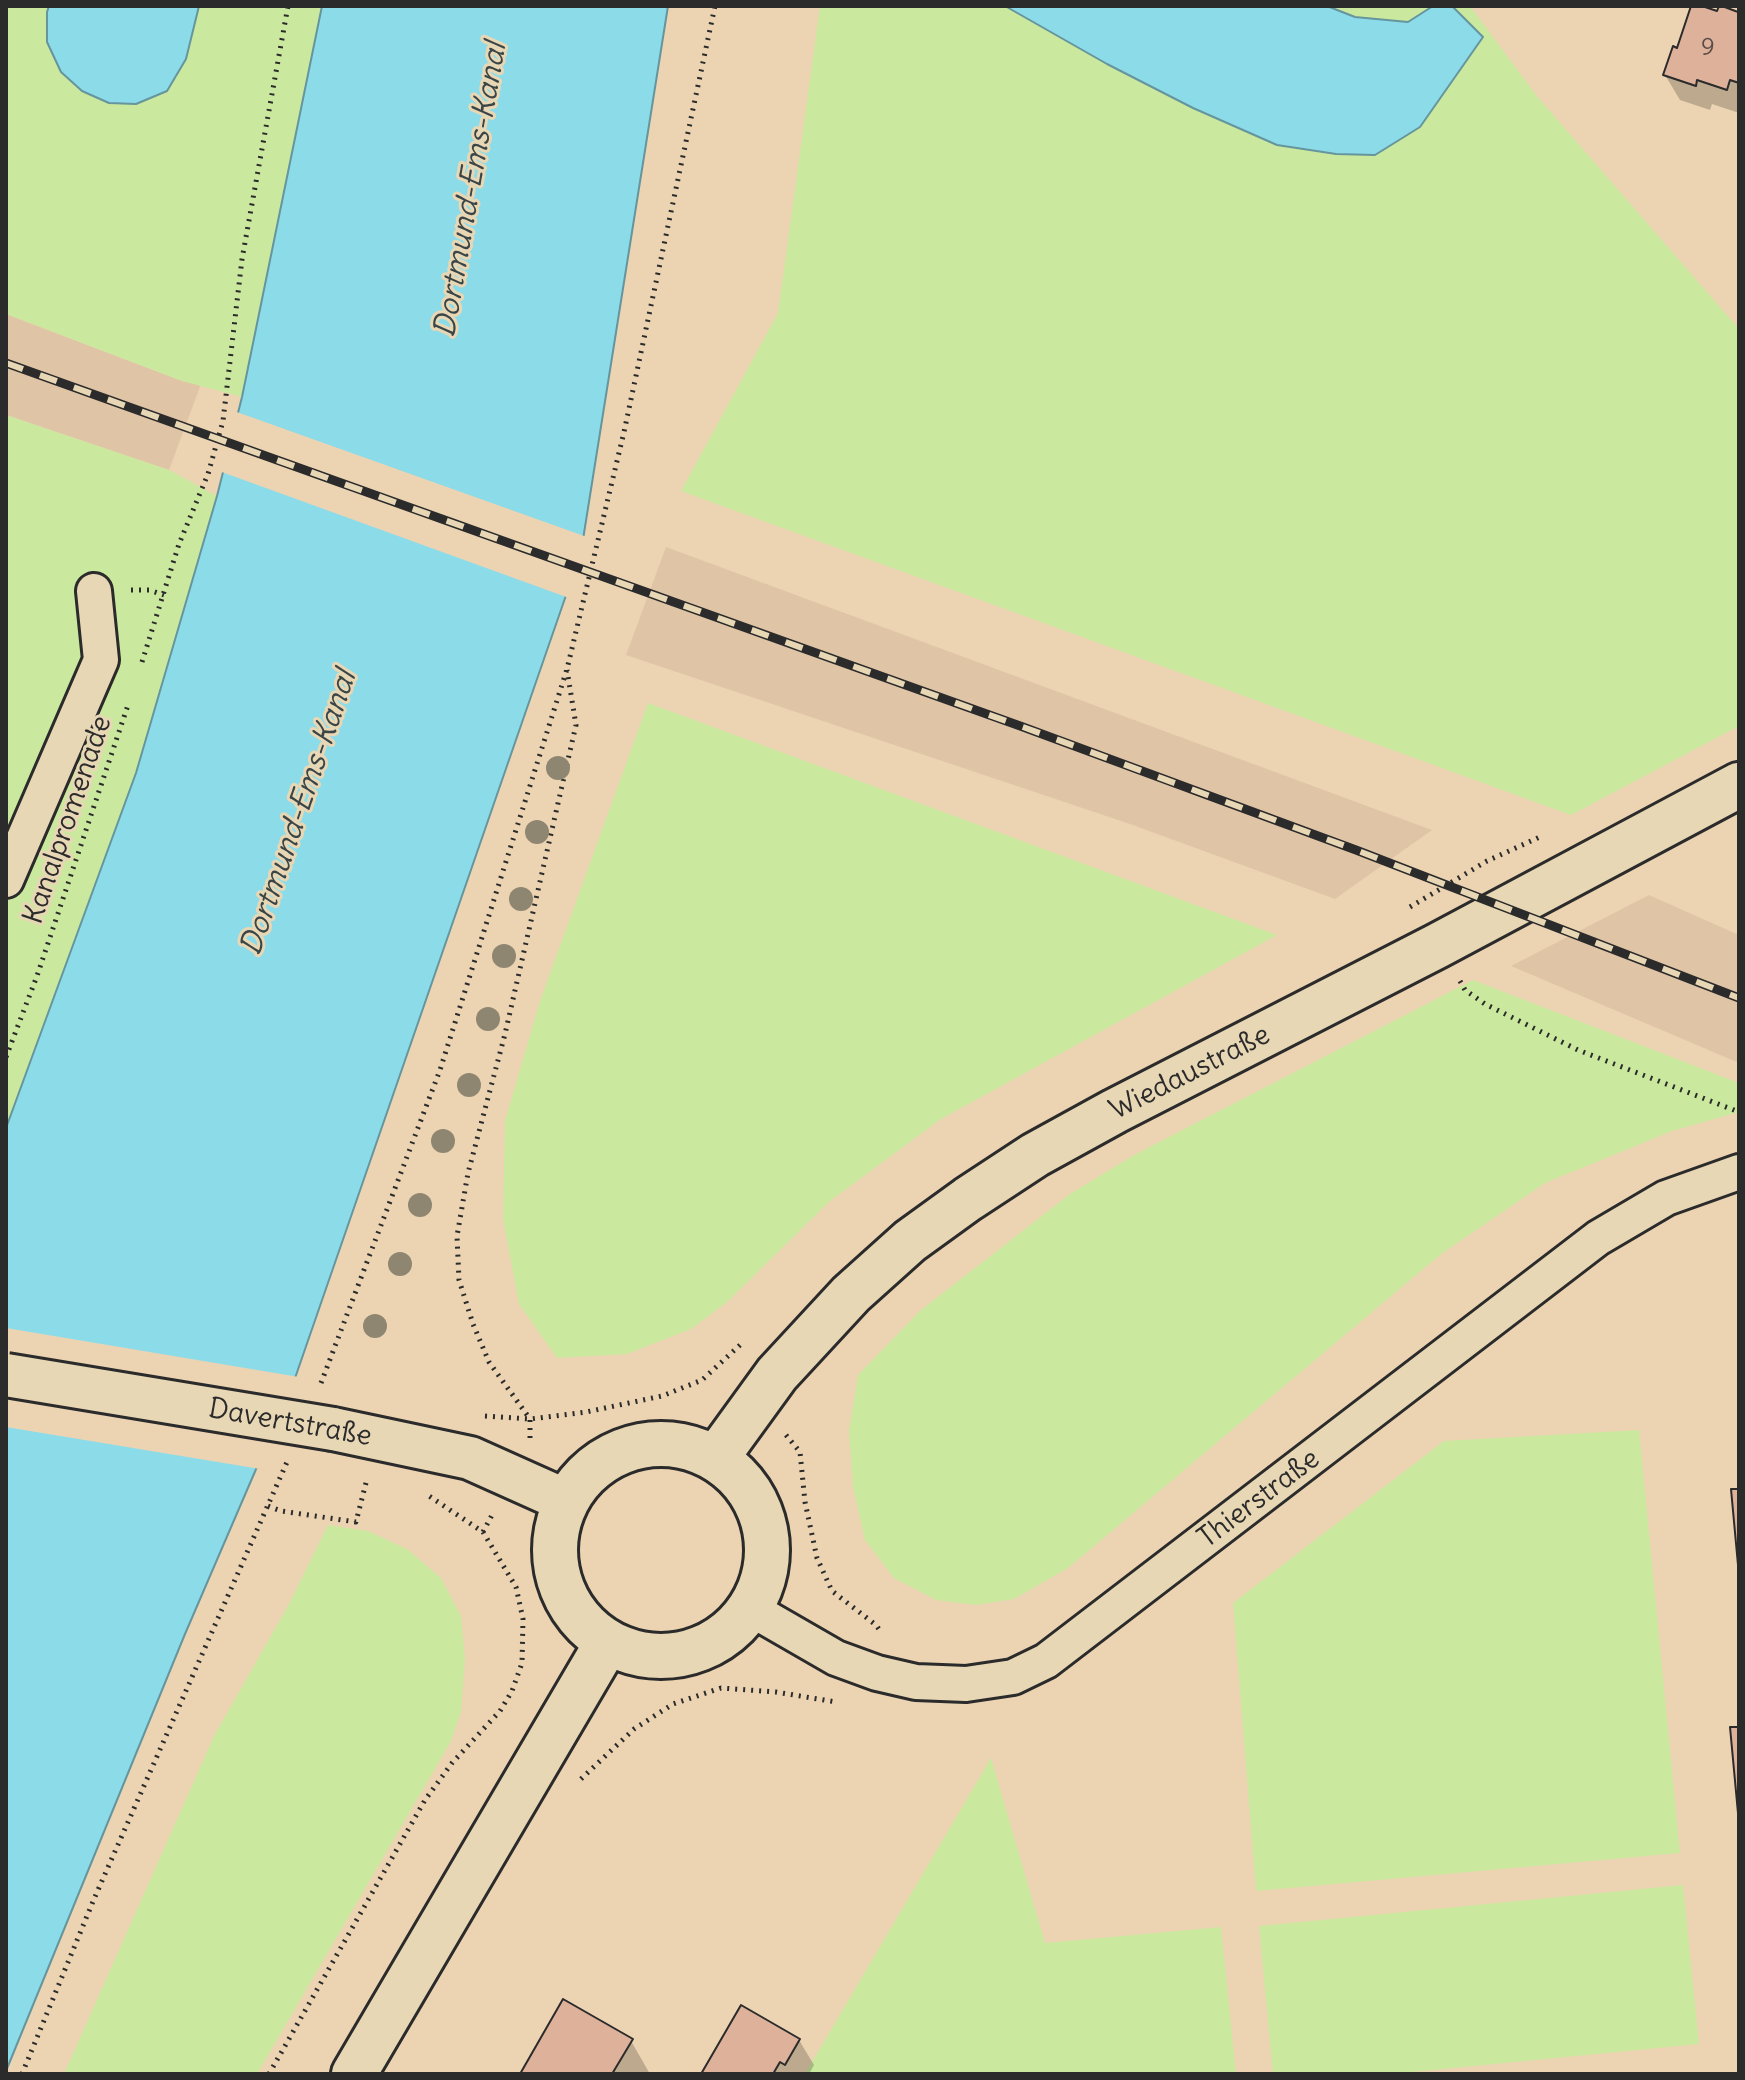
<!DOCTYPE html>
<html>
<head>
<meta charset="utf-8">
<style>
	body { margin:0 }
	#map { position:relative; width:1745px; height:2080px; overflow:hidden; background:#ecd4b2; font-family:Delius,sans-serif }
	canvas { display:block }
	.frame { position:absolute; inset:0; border:8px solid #2b2b2b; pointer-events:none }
</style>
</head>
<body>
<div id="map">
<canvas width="1745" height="2080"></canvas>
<div class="frame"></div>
</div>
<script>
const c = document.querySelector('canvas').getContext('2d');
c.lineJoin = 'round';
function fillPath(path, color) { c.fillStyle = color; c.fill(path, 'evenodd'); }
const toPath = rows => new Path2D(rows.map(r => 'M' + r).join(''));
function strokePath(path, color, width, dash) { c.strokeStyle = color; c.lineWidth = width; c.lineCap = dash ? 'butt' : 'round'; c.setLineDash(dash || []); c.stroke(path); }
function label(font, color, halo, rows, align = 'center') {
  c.font = font + ' Delius,sans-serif'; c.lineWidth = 6; c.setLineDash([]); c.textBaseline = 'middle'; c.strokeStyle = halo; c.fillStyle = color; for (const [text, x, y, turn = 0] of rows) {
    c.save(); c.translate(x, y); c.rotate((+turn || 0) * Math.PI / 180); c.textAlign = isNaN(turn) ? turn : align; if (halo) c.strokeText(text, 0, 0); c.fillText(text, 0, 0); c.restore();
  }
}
fillPath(toPath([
	[6,314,182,381,201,384,169,470,6,415],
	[666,547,1432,830,1335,899,1130,824,626,655],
	[1649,895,1739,935,1739,1063,1511,966]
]), '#e0c4a6');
fillPath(toPath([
	[6,6,49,6,47,12,82,91,109,103,136,104,167,91,186,59,199,6,322,6,242,397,182,381,6,314],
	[820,6,1470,6,1536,95,1739,329,1739,726,1571,815,681,491,778,313],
	[6,415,169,470,217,496,136,773,6,1128],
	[648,703,1277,935,941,1119,830,1201,727,1302,691,1329,627,1354,557,1358,519,1304,503,1219,505,1121,540,1001],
	[1473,980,1739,1083,1739,1112,1672,1131,1545,1183,1441,1254,1068,1568,1014,1599,976,1605,936,1600,894,1578,865,1540,853,1487,849,1431,858,1375,921,1310,1070,1194,1134,1155],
	[1639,1430,1680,1853,1256,1891,1233,1603,1444,1441],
	[328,1525,368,1531,407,1549,441,1578,461,1616,465,1659,461,1712,451,1741,257,2074,64,2074,214,1736,289,1604],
	[991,1758,1045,1943,1221,1927,1236,2074,805,2074],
	[1683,1885,1699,2044,1392,2074,1273,2074,1259,1926]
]), '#cbe89f');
const water = toPath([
	[49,6,199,6,186,59,167,91,136,104,109,103,82,91,61,72,47,42,47,12,49,6],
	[322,6,668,6,581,552,294,1381,185,1634,6,2071,6,1128,136,773,217,496,242,397,322,6],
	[1005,6,1327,6,1355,17,1408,22,1433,6,1452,6,1483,37,1420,127,1375,155,1336,154,1277,145,1193,108,1107,64,1005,6]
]);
fillPath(water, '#8cdbe9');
strokePath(water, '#65959d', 2);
fillPath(toPath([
	[234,411,587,537,585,553,569,598,219,471],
	[6,1328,299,1377,260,1469,6,1427]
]), '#ecd4b2');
fillPath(toPath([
	[1693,6,1719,13,1739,14,1739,113,1712,104,1710,110,1680,100,1665,75,1679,51],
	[799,2040,814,2065,809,2074,704,2074],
	[631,2041,650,2074,522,2074]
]), '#0003');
const building = toPath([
	[1691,6,1702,6,1717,11,1719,6,1722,6,1738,12,1739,7,1739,83,1730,80,1727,90,1697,80,1696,86,1663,75,1673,46,1677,48,1691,6],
	[1731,1489,1739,1489,1739,1576,1731,1489],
	[1730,1727,1739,1727,1739,1824,1730,1727],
	[563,1999,633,2039,612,2074,520,2074,563,1999],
	[741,2005,800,2039,785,2065,780,2062,773,2074,701,2074,741,2005]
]);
fillPath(building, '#deb19a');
strokePath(building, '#2b2b2b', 2);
const minor = toPath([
	[6,880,101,660,94,591],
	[751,1609,836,1658,877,1673,916,1682,966,1684,1013,1677,1046,1661,1598,1238,1666,1198,1739,1172]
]);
const tertiary = toPath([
	[333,1429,470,1458,566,1501]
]);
const secondary = toPath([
	'555 1550a106 106 0 1 1 212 0a106 106 0 1 1-212 0Z',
	[716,1458,777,1374,851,1294,910,1241,968,1199,1035,1155,1115,1111,1437,946,1739,785],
	[354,2074,607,1643]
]);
strokePath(minor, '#2b2b2b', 40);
strokePath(tertiary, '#2b2b2b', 48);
strokePath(secondary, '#2b2b2b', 50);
strokePath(toPath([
	[131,590,149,590,164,595],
	[142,662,179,544,208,474,223,421,242,259,288,6],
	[1410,907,1487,861,1542,836],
	[1460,981,1465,990,1485,1004,1578,1050,1739,1112],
	[6,1057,37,976,129,702],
	[321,1383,440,1070,567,669,624,432,715,6],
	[485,1416,530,1419,586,1412,662,1396,702,1380,740,1345],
	[786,1435,800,1452,805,1502,817,1558,832,1591,876,1625,881,1632],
	[530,1438,530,1419,489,1362,473,1324,459,1280,457,1236,468,1173,505,1034,576,725,567,670],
	[268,1506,281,1511,356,1522,367,1479],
	[483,1532,492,1515],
	[581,1779,634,1729,673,1704,721,1688,776,1692,836,1702],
	[22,2074,94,1899,287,1462],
	[269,2074,425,1800,452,1763,500,1711,512,1691,522,1663,523,1619,516,1587,483,1532,429,1496]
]), '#2b2b2b', 5, [2, 6]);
strokePath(minor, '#e8d7b4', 34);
strokePath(tertiary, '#e8d7b4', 42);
strokePath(secondary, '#e8d7b4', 44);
const rail = toPath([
	[6,363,1023,727,1356,850,1739,998]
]);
strokePath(rail, '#2b2b2b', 9);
strokePath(rail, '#e8d7b4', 6, [18]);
const tertiaryBridge = toPath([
	[6,1375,333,1429]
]);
strokePath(tertiaryBridge, '#2b2b2b', 48, []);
strokePath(tertiaryBridge, '#e8d7b4', 42);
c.fillStyle = '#8f8671';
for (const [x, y] of [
	[558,768],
	[537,832],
	[521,899],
	[504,956],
	[488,1019],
	[469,1085],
	[443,1141],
	[420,1205],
	[400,1264],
	[375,1326]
]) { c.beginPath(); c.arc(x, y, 12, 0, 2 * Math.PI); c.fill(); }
label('24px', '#584c47', null, [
	["9",1708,48]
]);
label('28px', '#2b2b2b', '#e8d7b4', [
	["Kanalpromenade",68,820,-71],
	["Wiedaustraße",1190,1073,-27],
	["Davertstraße",290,1423,10],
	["Thierstraße",1259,1499,-37]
]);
label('italic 30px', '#3a4548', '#e8d7b4', [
	["Dortmund-Ems-Kanal",471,190,-80],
	["Dortmund-Ems-Kanal",299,813,-71]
]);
</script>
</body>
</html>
